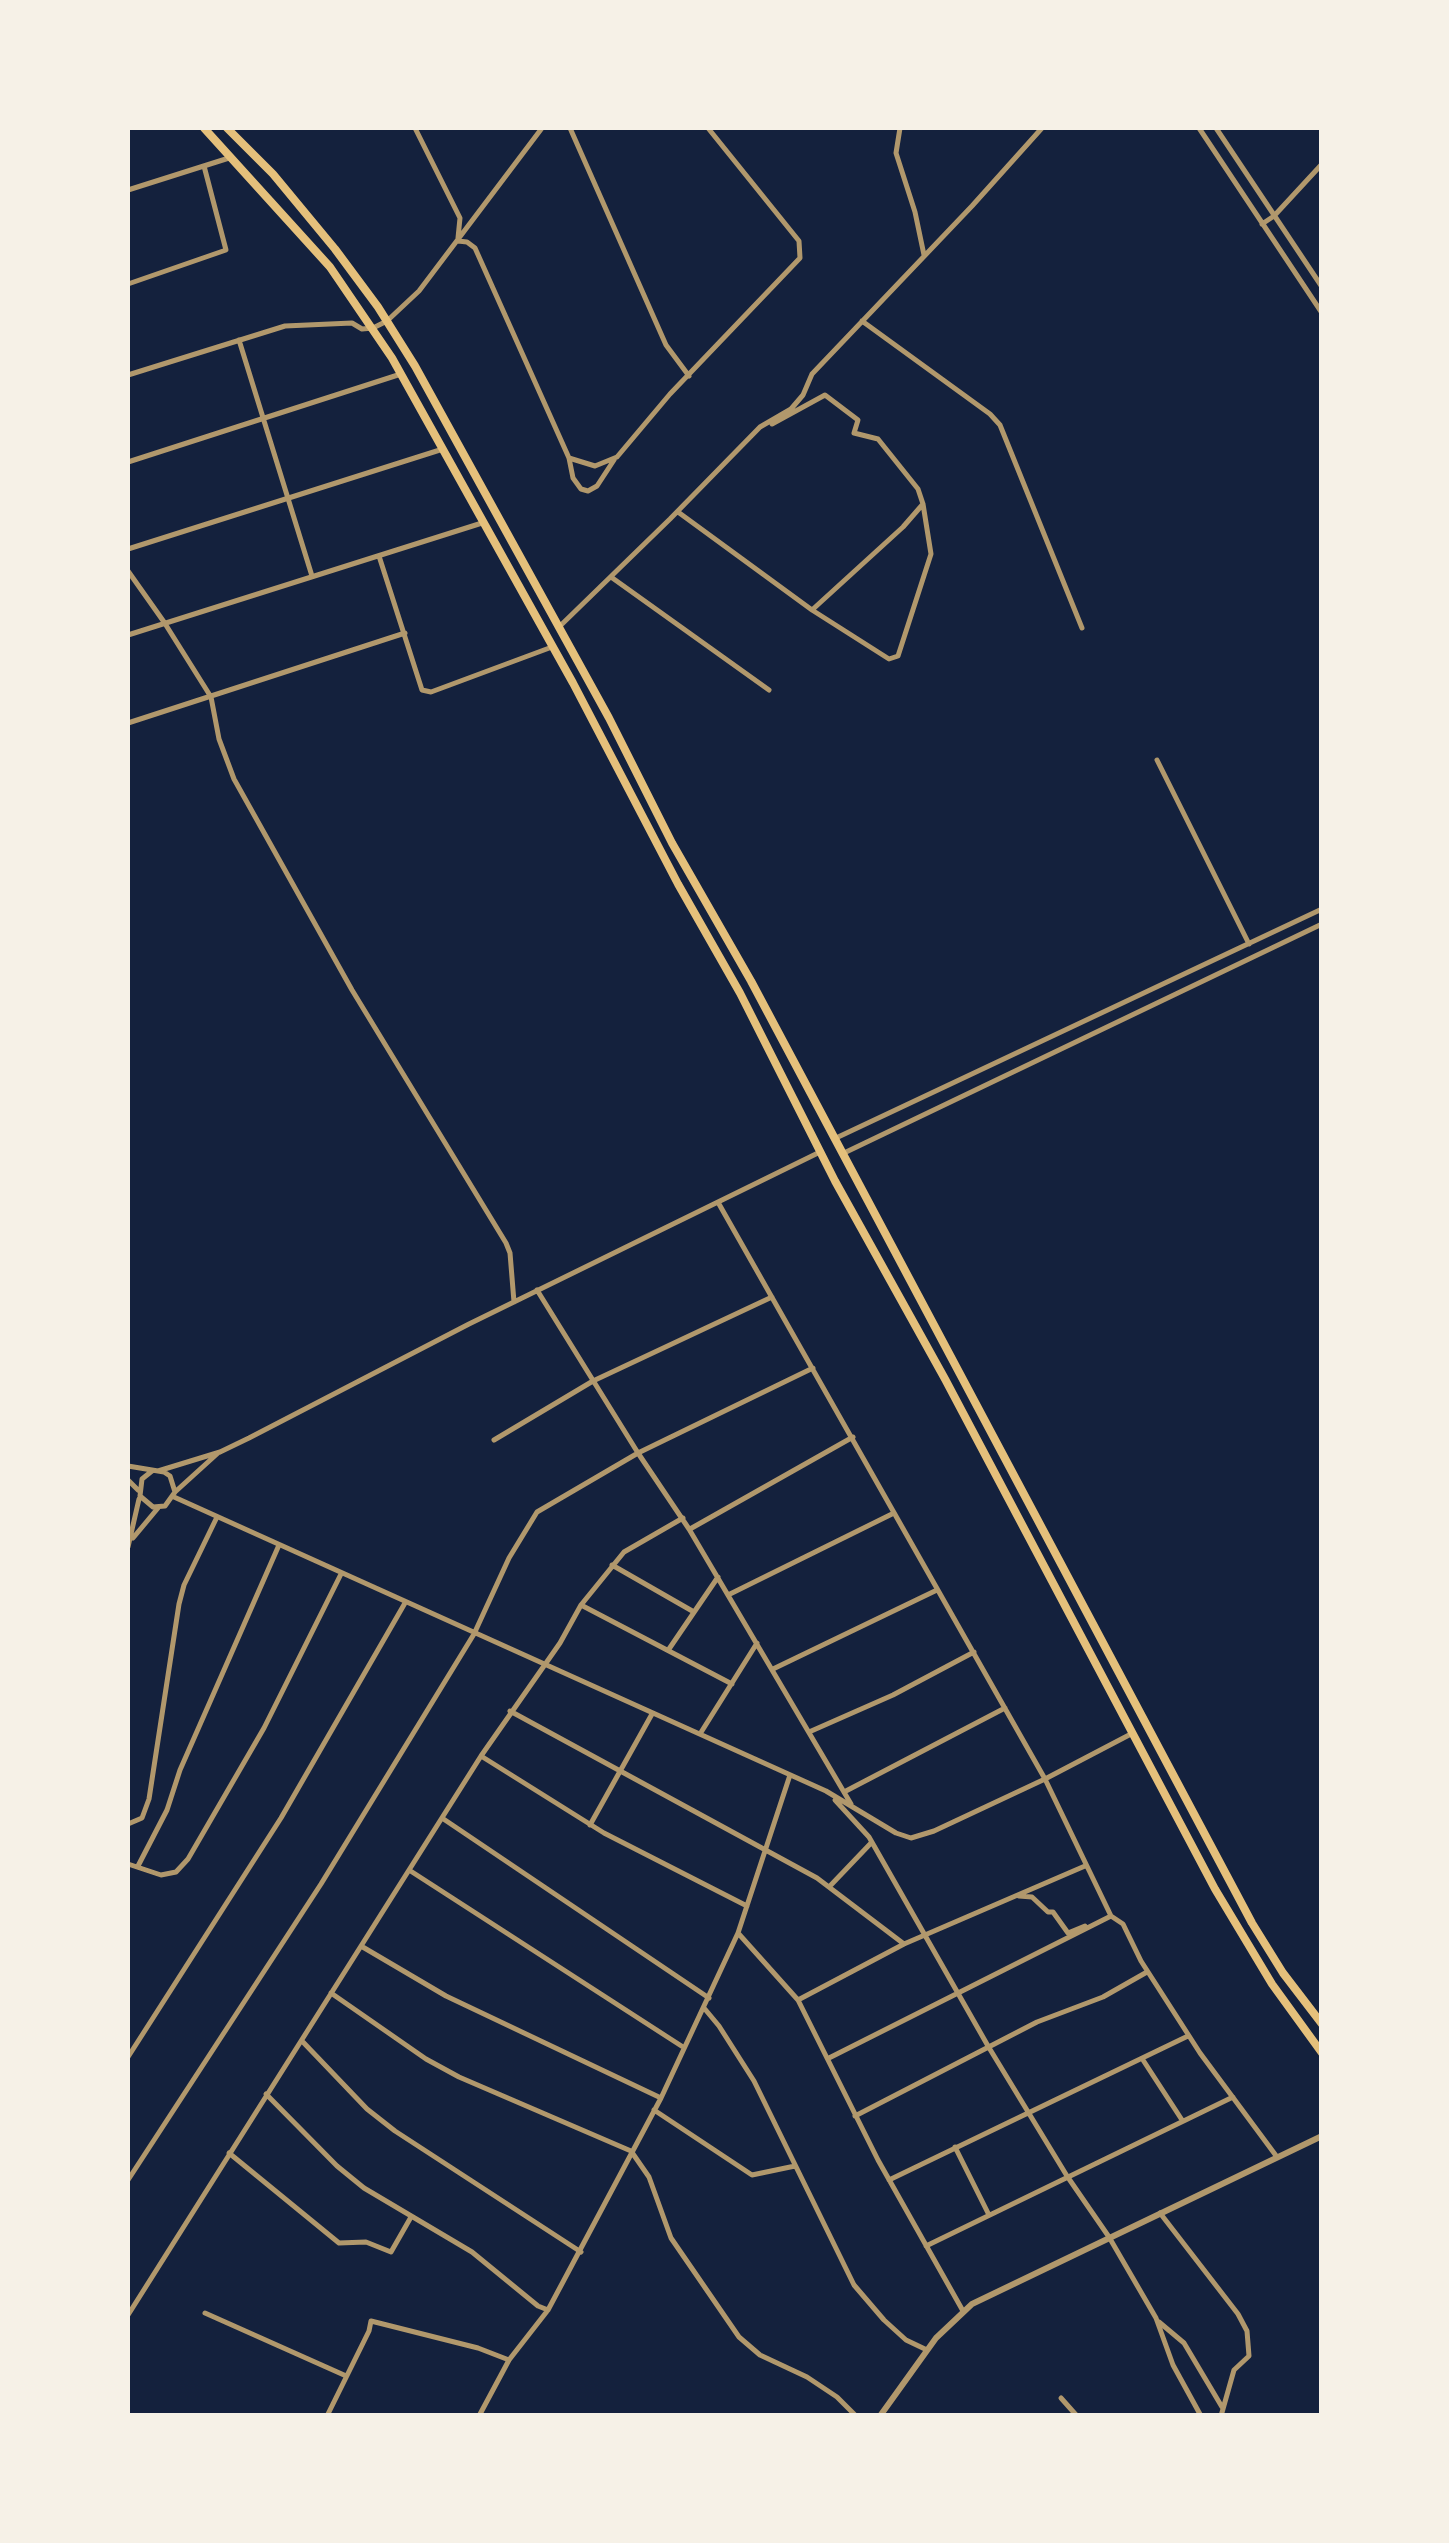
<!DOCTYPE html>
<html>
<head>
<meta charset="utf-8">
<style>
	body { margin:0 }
	#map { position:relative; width:1449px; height:2543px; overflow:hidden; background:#14213d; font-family:Rubik,sans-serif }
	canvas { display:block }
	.frame { position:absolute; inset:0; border:130px solid #f6f1e7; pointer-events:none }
</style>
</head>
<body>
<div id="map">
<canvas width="1449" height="2543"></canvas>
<div class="frame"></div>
</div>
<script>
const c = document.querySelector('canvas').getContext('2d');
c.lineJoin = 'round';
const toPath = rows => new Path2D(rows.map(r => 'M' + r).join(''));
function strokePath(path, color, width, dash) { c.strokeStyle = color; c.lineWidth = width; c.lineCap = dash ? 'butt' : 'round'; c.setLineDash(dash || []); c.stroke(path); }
strokePath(toPath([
	[415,128,460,218,458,238],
	[570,128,666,345,689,376],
	[900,128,896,153,915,212,924,255],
	[1199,128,1322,313],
	[1216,128,1322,287],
	[128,190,229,158],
	[1262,224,1274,216,1322,164],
	[458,241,467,242,475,248,569,458,573,478,581,489,588,491,597,486,614,460],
	[128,284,226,250,204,166],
	[862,321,990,414,1000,425,1082,628],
	[239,340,312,576],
	[128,375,285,326,352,323,362,329,373,328,387,321,419,291,542,128],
	[772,424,825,395,858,420,854,433,878,439,918,489,923,504,931,554,898,656,889,659,812,610],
	[569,458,595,466,617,457,670,394,800,258,799,241,708,128],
	[128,462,401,374],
	[678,512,812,610,903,527,923,504],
	[128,549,443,449],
	[379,556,422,690,431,692,552,647],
	[128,571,164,622,211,697,219,739,234,779,352,990,506,1243,510,1253,514,1302],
	[611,577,769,690],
	[559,627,670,519,760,427,791,409,803,395,812,374,972,206,1042,128],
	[128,635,482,523],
	[128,723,405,633],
	[1157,760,1249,944],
	[836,1138,1322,909],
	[844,1153,1322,924],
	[719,1204,1045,1779,1111,1916,1123,1924,1141,1961,1200,2053,1277,2157],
	[537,1290,638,1453,689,1529,851,1804],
	[494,1440,593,1381,772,1297],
	[128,1466,164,1472,170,1476,175,1492,165,1506,153,1507,140,1496,142,1479,152,1471],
	[158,1471,220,1452,249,1438,469,1324,820,1152],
	[128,1480,138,1490],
	[175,1492,218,1453],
	[174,1497,826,1791,896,1833,911,1838,934,1831,1045,1779,1131,1734],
	[690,1529,853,1437],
	[133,1538,158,1508],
	[128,1547,139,1499],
	[612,1565,694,1612],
	[728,1595,894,1513],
	[581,1605,732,1684],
	[669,1649,718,1577],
	[773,1669,937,1590],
	[510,1711,817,1878,904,1944],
	[809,1732,893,1695,974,1652],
	[700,1734,757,1643],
	[481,1756,604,1833,747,1906],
	[844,1792,1005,1708],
	[835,1800,869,1837,988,2046,1067,2176,1109,2237,1156,2318,1173,2365,1201,2416],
	[442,1818,709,1998],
	[128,1824,142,1818,149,1799,179,1604,184,1585,217,1517],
	[590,1825,652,1714],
	[128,1864,161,1875,176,1872,188,1859,264,1728,341,1574],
	[138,1866,167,1810,180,1770,279,1545],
	[409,1870,683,2047],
	[830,1886,872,1842],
	[1019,1896,1032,1897,1048,1912,1053,1912,1068,1933,1085,1926],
	[738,1933,798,2000,878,2160,963,2311],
	[361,1946,446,1996,661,2098],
	[331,1993,426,2059,459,2077,631,2151,649,2177,671,2238,739,2337,760,2355,807,2377,837,2397,856,2416],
	[798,2000,904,1944,1085,1866],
	[704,2008,719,2026,754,2081,854,2285,884,2320,906,2340,927,2350],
	[302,2041,367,2109,395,2131,581,2252],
	[128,2057,281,1818,405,1603],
	[829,2058,1111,1916],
	[1143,2060,1182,2120],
	[266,2094,337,2166,364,2188,472,2252,538,2306,548,2310],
	[654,2110,752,2175,795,2166],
	[855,2116,1037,2022,1103,1997,1147,1972],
	[955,2147,989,2215],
	[229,2153,339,2243,366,2242,391,2252,411,2217],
	[128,2180,321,1884,474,1634,509,1558,537,1512,638,1453,813,1368],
	[889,2180,1188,2036],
	[1160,2213,1238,2314,1247,2331,1249,2356,1234,2370,1221,2416],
	[926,2246,1233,2097],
	[205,2313,344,2375],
	[128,2315,481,1756,560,1643,581,1605,624,1552,683,1518],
	[1159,2322,1184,2343,1222,2407],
	[1061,2398,1077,2416],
	[327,2416,369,2331,371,2321,478,2348,509,2360],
	[479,2416,509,2360,548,2310,661,2098,738,1933,790,1775]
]), '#b1986c', 5);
strokePath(toPath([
	[880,2416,936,2338,972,2304,1322,2136]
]), '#b1986c', 6);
strokePath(toPath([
	[204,128,330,267,392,358,573,683,678,884,740,993,835,1181,945,1379,1215,1889,1272,1984,1322,2053],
	[227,128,273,174,335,249,378,307,415,366,609,718,672,843,751,981,1252,1923,1283,1973,1322,2024]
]), '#e5c07b', 8);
</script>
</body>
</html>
